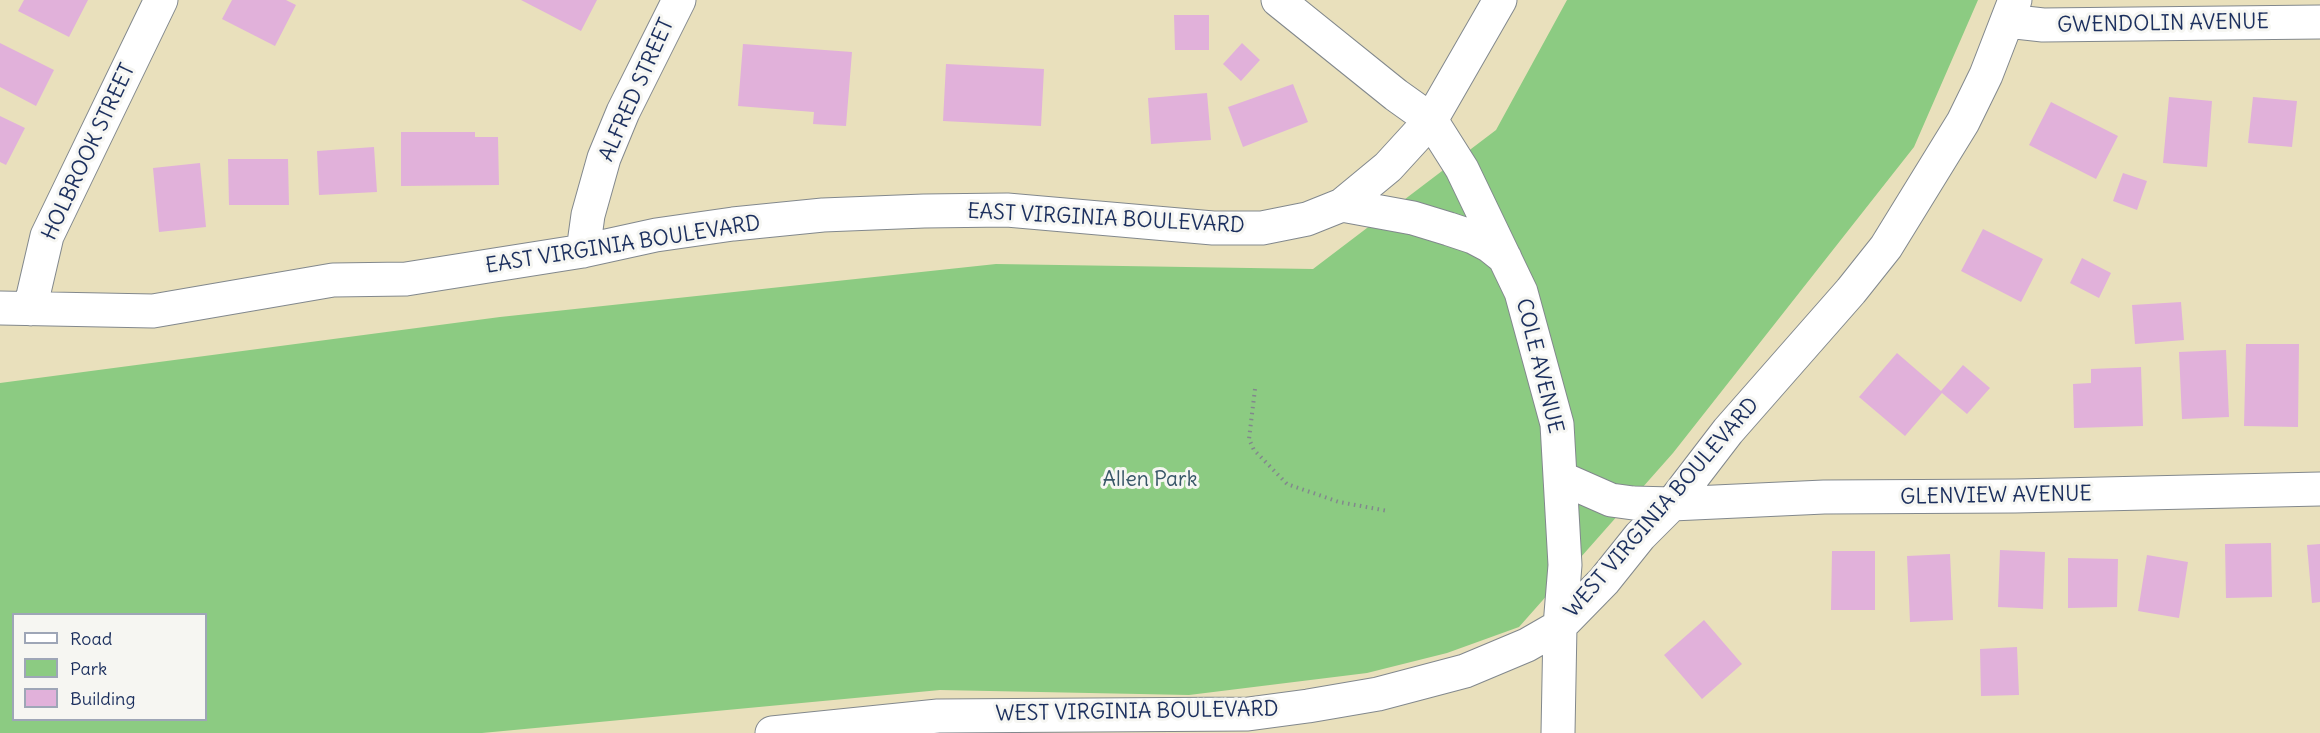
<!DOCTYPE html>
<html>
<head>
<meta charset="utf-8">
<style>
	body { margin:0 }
	#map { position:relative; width:2320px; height:733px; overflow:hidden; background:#e9e0bc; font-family:Delius,sans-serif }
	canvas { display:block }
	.legend { position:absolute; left:12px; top:613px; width:195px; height:108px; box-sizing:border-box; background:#f6f6f2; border:2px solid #9ea6b7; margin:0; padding:8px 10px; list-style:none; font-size:18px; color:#1b2f5e }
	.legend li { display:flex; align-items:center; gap:12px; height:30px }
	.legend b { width:30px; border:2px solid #9ea6b7 }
</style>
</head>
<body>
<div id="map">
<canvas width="2320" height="733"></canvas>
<ul class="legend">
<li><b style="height:8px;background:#fff"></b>Road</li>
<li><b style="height:16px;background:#8ccb82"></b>Park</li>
<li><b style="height:16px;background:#e1b1da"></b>Building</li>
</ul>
</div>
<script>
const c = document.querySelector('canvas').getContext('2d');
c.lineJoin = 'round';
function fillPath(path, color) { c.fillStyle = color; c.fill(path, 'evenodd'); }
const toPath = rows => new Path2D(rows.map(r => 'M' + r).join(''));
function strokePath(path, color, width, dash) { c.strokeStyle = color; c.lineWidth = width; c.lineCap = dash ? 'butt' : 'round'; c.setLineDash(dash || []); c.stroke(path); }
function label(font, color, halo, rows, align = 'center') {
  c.font = font + ' Delius,sans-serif'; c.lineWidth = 6; c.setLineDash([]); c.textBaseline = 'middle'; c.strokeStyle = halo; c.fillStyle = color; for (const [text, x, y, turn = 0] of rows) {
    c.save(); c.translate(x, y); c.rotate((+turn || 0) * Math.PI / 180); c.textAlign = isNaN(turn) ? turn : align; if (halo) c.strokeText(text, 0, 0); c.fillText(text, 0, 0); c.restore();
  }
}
fillPath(toPath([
	[1567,0,1978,0,1914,147,1673,453,1519,627,1447,653,1367,673,1189,695,940,690,482,733,0,733,0,383,500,317,996,264,1313,269,1496,130],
	[14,614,206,614,206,720,14,720]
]), '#8ccb82');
fillPath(toPath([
	[24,0,88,0,69,37,18,11],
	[232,0,286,0,296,5,275,46,222,19],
	[521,0,597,0,581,31],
	[1174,15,1209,15,1209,50,1175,50],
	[0,43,54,70,36,106,0,87],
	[1242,43,1260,60,1241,81,1223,64],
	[743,44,852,52,846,126,813,124,814,112,738,106],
	[946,64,1044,69,1041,126,943,121],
	[1293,84,1308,122,1243,147,1228,107],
	[1207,93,1211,140,1151,144,1148,98],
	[2169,97,2212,101,2207,167,2163,163],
	[2253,97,2297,101,2292,147,2248,143],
	[2051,102,2118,136,2096,179,2029,145],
	[0,116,25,128,6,165,0,162],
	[401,132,475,132,475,137,498,137,499,185,401,186],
	[374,147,377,192,319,195,317,151],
	[228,159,288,159,289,205,229,205],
	[200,163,206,227,159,232,153,168],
	[2123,173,2147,181,2137,210,2113,201],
	[1983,229,2043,259,2021,302,1961,271],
	[2082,258,2111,273,2099,298,2070,283],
	[2181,302,2184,340,2135,344,2132,305],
	[2246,344,2299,344,2298,427,2244,426],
	[2226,350,2229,417,2182,419,2179,352],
	[1897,353,1941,391,1963,365,1990,388,1967,414,1942,393,1905,436,1859,397],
	[2141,367,2143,426,2074,428,2073,384,2091,383,2091,369],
	[2271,543,2272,597,2226,598,2225,544],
	[2320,544,2320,602,2312,603,2307,545],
	[2000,550,2045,552,2043,609,1998,607],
	[1832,551,1875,551,1875,610,1831,610],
	[1950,554,1953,620,1910,622,1907,556],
	[2147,555,2188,562,2179,618,2138,611],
	[2068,558,2118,559,2117,607,2068,608],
	[1704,620,1742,664,1702,699,1664,655],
	[2017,647,2019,695,1981,696,1980,649]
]), '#e1b1da');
const minor = toPath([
	[1278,0,1396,95,1431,120,1462,169,1521,292,1557,424,1565,565,1560,626,1558,733],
	[2007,21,2043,25,2320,22],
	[1342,205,1413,218,1449,229,1473,237,1490,246,1505,258],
	[583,251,588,215,604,158,623,112,679,0],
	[0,308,153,311,333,280,406,279,583,251,656,235,733,224,823,215,924,211,1007,210,1213,228,1262,228,1307,219,1342,205,1388,167,1431,120,1500,0],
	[30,309,47,236,161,0],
	[1561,478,1611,500,1633,503,1672,504,1824,497,2015,496,2320,489],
	[772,733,938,716,1248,714,1308,706,1378,694,1465,671,1527,645,1560,626,1604,581,1640,536,1672,504,1728,431,1851,291,1886,247,1963,122,1986,75,2015,0]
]);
strokePath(minor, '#82888d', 35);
strokePath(toPath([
	[1255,389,1249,439,1254,450,1287,484,1339,502,1388,511]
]), '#82888d', 4, [1.5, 4.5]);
strokePath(minor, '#fff', 33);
label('21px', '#1b2f5e', '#f6f6f2', [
	["GWENDOLIN AVENUE",2163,24,-1],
	["ALFRED STREET",637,90,-66],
	["HOLBROOK STREET",89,152,-65],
	["EAST VIRGINIA BOULEVARD",1106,219,3],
	["EAST VIRGINIA BOULEVARD",623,245,-9],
	["COLE AVENUE",1539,366,76],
	["GLENVIEW AVENUE",1996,496,-1],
	["WEST VIRGINIA BOULEVARD",1662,508,-49],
	["WEST VIRGINIA BOULEVARD",1137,712,-1]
]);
label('21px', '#375667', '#f6f6f2', [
	["Allen Park",1150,480]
]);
</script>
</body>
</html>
